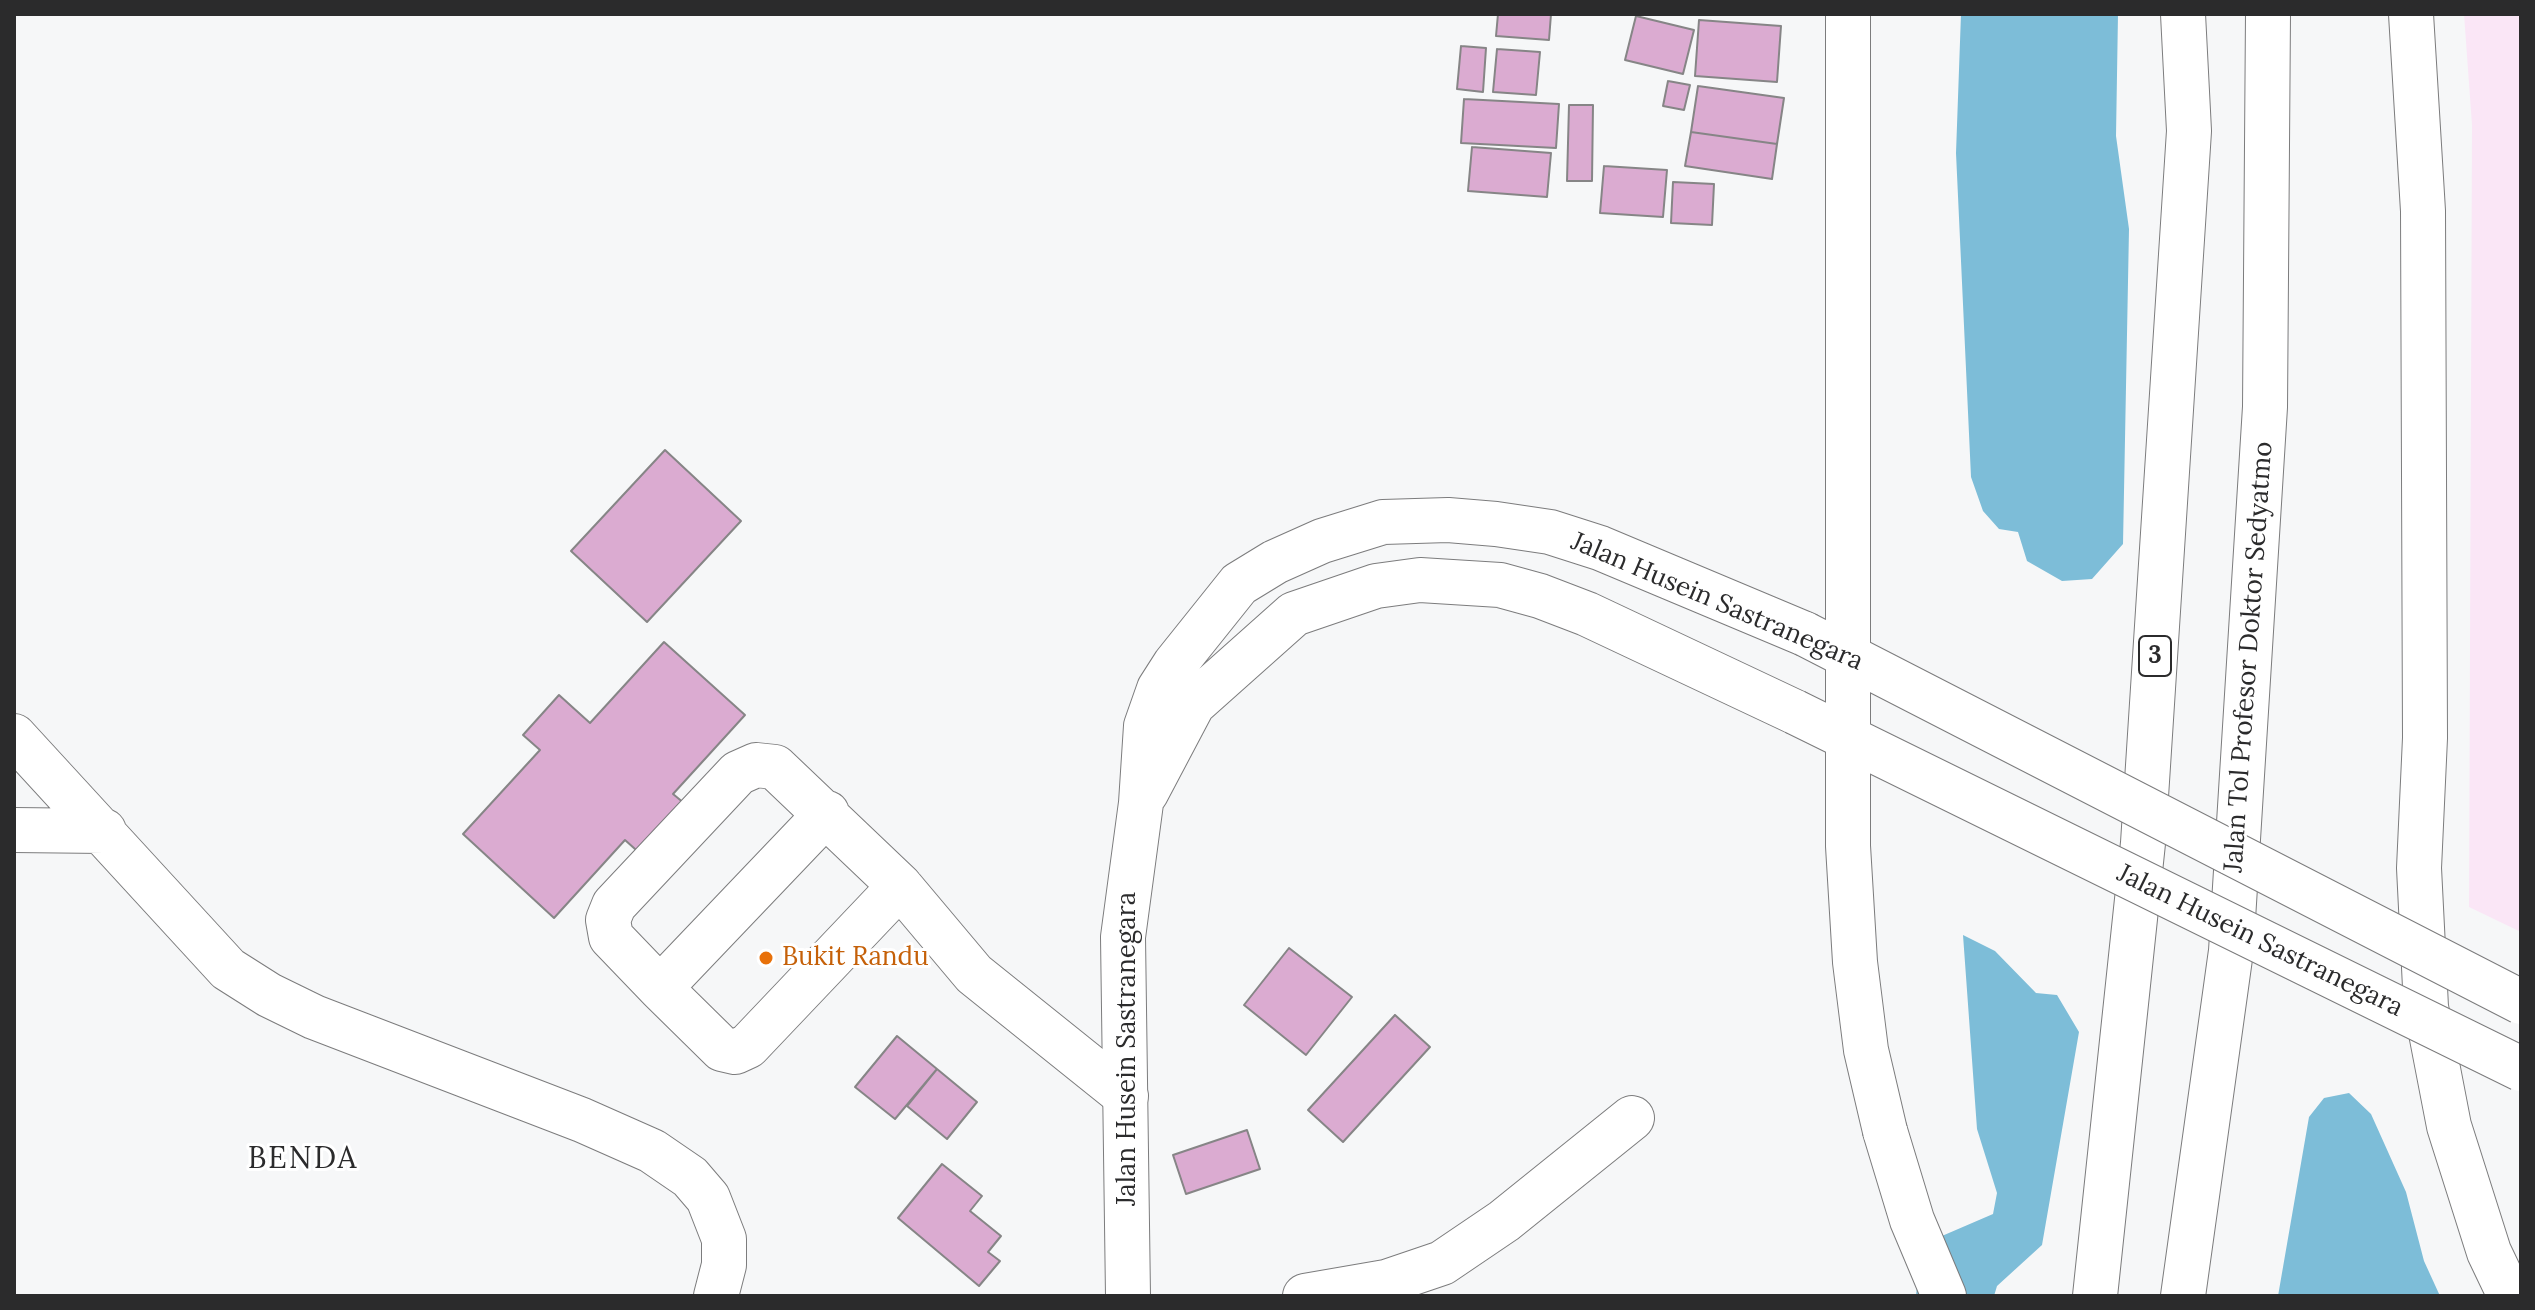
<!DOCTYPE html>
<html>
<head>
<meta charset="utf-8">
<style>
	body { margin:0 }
	#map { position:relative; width:2535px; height:1310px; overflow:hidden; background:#f6f7f8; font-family:Lora,serif }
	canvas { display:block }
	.frame { position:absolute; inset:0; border:16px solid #2b2b2c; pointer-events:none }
</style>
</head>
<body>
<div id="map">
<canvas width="2535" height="1310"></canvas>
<div class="frame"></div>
</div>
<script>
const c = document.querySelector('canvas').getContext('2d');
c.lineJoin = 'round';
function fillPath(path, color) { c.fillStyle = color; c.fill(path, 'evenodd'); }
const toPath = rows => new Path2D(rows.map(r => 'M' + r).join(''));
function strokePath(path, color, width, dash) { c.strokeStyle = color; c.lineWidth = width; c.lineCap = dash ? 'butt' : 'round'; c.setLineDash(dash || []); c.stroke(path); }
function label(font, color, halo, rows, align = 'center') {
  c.font = font + ' Lora,serif'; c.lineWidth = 6; c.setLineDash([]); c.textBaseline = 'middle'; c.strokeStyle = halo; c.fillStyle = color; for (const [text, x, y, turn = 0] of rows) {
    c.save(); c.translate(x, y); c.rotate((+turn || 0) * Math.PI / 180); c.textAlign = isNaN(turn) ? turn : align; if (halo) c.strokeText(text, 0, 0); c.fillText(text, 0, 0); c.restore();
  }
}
fillPath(toPath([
	[2464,14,2521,14,2521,932,2469,907,2472,125]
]), '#fae6f6');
fillPath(toPath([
	[1961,14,2118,14,2116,136,2129,229,2123,544,2092,579,2062,581,2027,561,2018,532,1999,529,1983,511,1971,477,1956,153],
	[1963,935,1995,951,2036,993,2057,995,2079,1032,2042,1245,1997,1286,1994,1296,1916,1296,1921,1245,1993,1214,1997,1193,1977,1129],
	[2349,1093,2371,1114,2406,1192,2424,1261,2440,1296,2278,1296,2309,1117,2324,1098]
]), '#7dbdd8');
const building = toPath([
	[1498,14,1551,14,1549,40,1496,36,1498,14],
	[1636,16,1694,30,1683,74,1625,60,1636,16],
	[1699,20,1781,26,1777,82,1695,76,1699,20],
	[1461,46,1486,48,1483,92,1457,89,1461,46],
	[1497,49,1540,52,1536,95,1493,92,1497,49],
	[1668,81,1690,85,1684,110,1663,106,1668,81],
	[1698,86,1784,98,1777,144,1691,132,1698,86],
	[1464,99,1559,104,1556,148,1461,143,1464,99],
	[1569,105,1593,105,1592,181,1567,181,1569,105],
	[1691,132,1777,144,1772,179,1685,166,1691,132],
	[1472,147,1551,153,1547,197,1468,191,1472,147],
	[1604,166,1667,170,1663,217,1600,213,1604,166],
	[1673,182,1714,184,1712,225,1671,223,1673,182],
	[665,450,741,521,647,622,571,551,665,450],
	[664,642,745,715,673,794,690,808,645,858,625,840,554,918,463,834,540,750,523,735,559,695,590,723,664,642],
	[1289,948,1352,997,1306,1055,1244,1005,1289,948],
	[1395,1015,1430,1047,1343,1142,1308,1110,1395,1015],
	[897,1036,937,1069,895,1119,855,1087,897,1036],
	[937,1069,977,1102,947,1139,907,1106,937,1069],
	[1247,1130,1260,1169,1186,1194,1173,1155,1247,1130],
	[942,1164,982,1196,970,1211,1001,1236,988,1252,1000,1261,979,1286,898,1218,942,1164]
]);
fillPath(building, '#dbabd1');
strokePath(building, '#868586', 2);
const minor = toPath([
	[14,736,228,969,269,995,314,1017,582,1120,652,1151,690,1177,708,1198,724,1239,724,1265,716,1296],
	[14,830,104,831],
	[900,886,748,1046,735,1052,722,1049,660,988,611,937,608,920,614,905,738,773,756,765,775,767,900,886,974,974,1126,1096],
	[660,988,827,813],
	[1305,1296,1386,1282,1442,1263,1504,1221,1632,1118]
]);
const major = toPath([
	[1146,793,1193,704,1294,614,1376,586,1420,580,1500,585,1540,596,1587,614,1795,712],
	[1128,1296,1123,937,1141,803,1146,726,1159,689,1175,664,1239,584,1275,562,1322,541,1383,522,1448,520,1496,524,1550,532,1600,548,1805,634]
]);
const highway = toPath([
	[2411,14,2423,211,2425,738,2419,868,2426,1007,2449,1126,2489,1252,2510,1296],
	[1885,1131,1912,1220,1944,1296],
	[2095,1296,2143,843,2189,131,2183,14],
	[2183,1296,2231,951,2265,407,2268,14]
]);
strokePath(minor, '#7c7c7d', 46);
strokePath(major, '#7c7c7d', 46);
strokePath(highway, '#7c7c7d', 46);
strokePath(minor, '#fff', 44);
strokePath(major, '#fff', 44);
strokePath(highway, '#fff', 44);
const majorBridge = toPath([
	[1805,634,2521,1002],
	[1795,712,2521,1069]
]);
const highwayBridge = toPath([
	[1848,14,1848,846,1855,962,1866,1050,1885,1131]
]);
strokePath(majorBridge, '#7c7c7d', 46, []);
strokePath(highwayBridge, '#7c7c7d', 46, []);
strokePath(majorBridge, '#fff', 44);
strokePath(highwayBridge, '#fff', 44);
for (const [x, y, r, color] of [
	[766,958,8,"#e8710a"]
]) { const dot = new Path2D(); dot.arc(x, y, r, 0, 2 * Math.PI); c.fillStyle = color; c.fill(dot); strokePath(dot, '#fff', 3); }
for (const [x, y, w] of [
	[2155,656,32]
]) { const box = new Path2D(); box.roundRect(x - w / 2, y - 20, w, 40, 6); c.fillStyle = '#fff'; c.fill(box); strokePath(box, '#2b2b2c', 2); }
label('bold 24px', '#2b2b2c', null, [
	["3",2155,656]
]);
label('26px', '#2b2b2c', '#fff', [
	["Jalan Husein Sastranegara",1717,602,23],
	["Jalan Tol Profesor Doktor Sedyatmo",2249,657,-86],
	["Jalan Husein Sastranegara",2260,941,26],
	["Jalan Husein Sastranegara",1128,1049,-90]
]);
label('26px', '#c56008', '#fff', [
	["Bukit Randu",782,958]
], 'left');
c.letterSpacing = '2px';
label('30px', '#2b2b2c', '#fff', [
	["BENDA",303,1159]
]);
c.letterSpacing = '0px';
</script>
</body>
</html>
